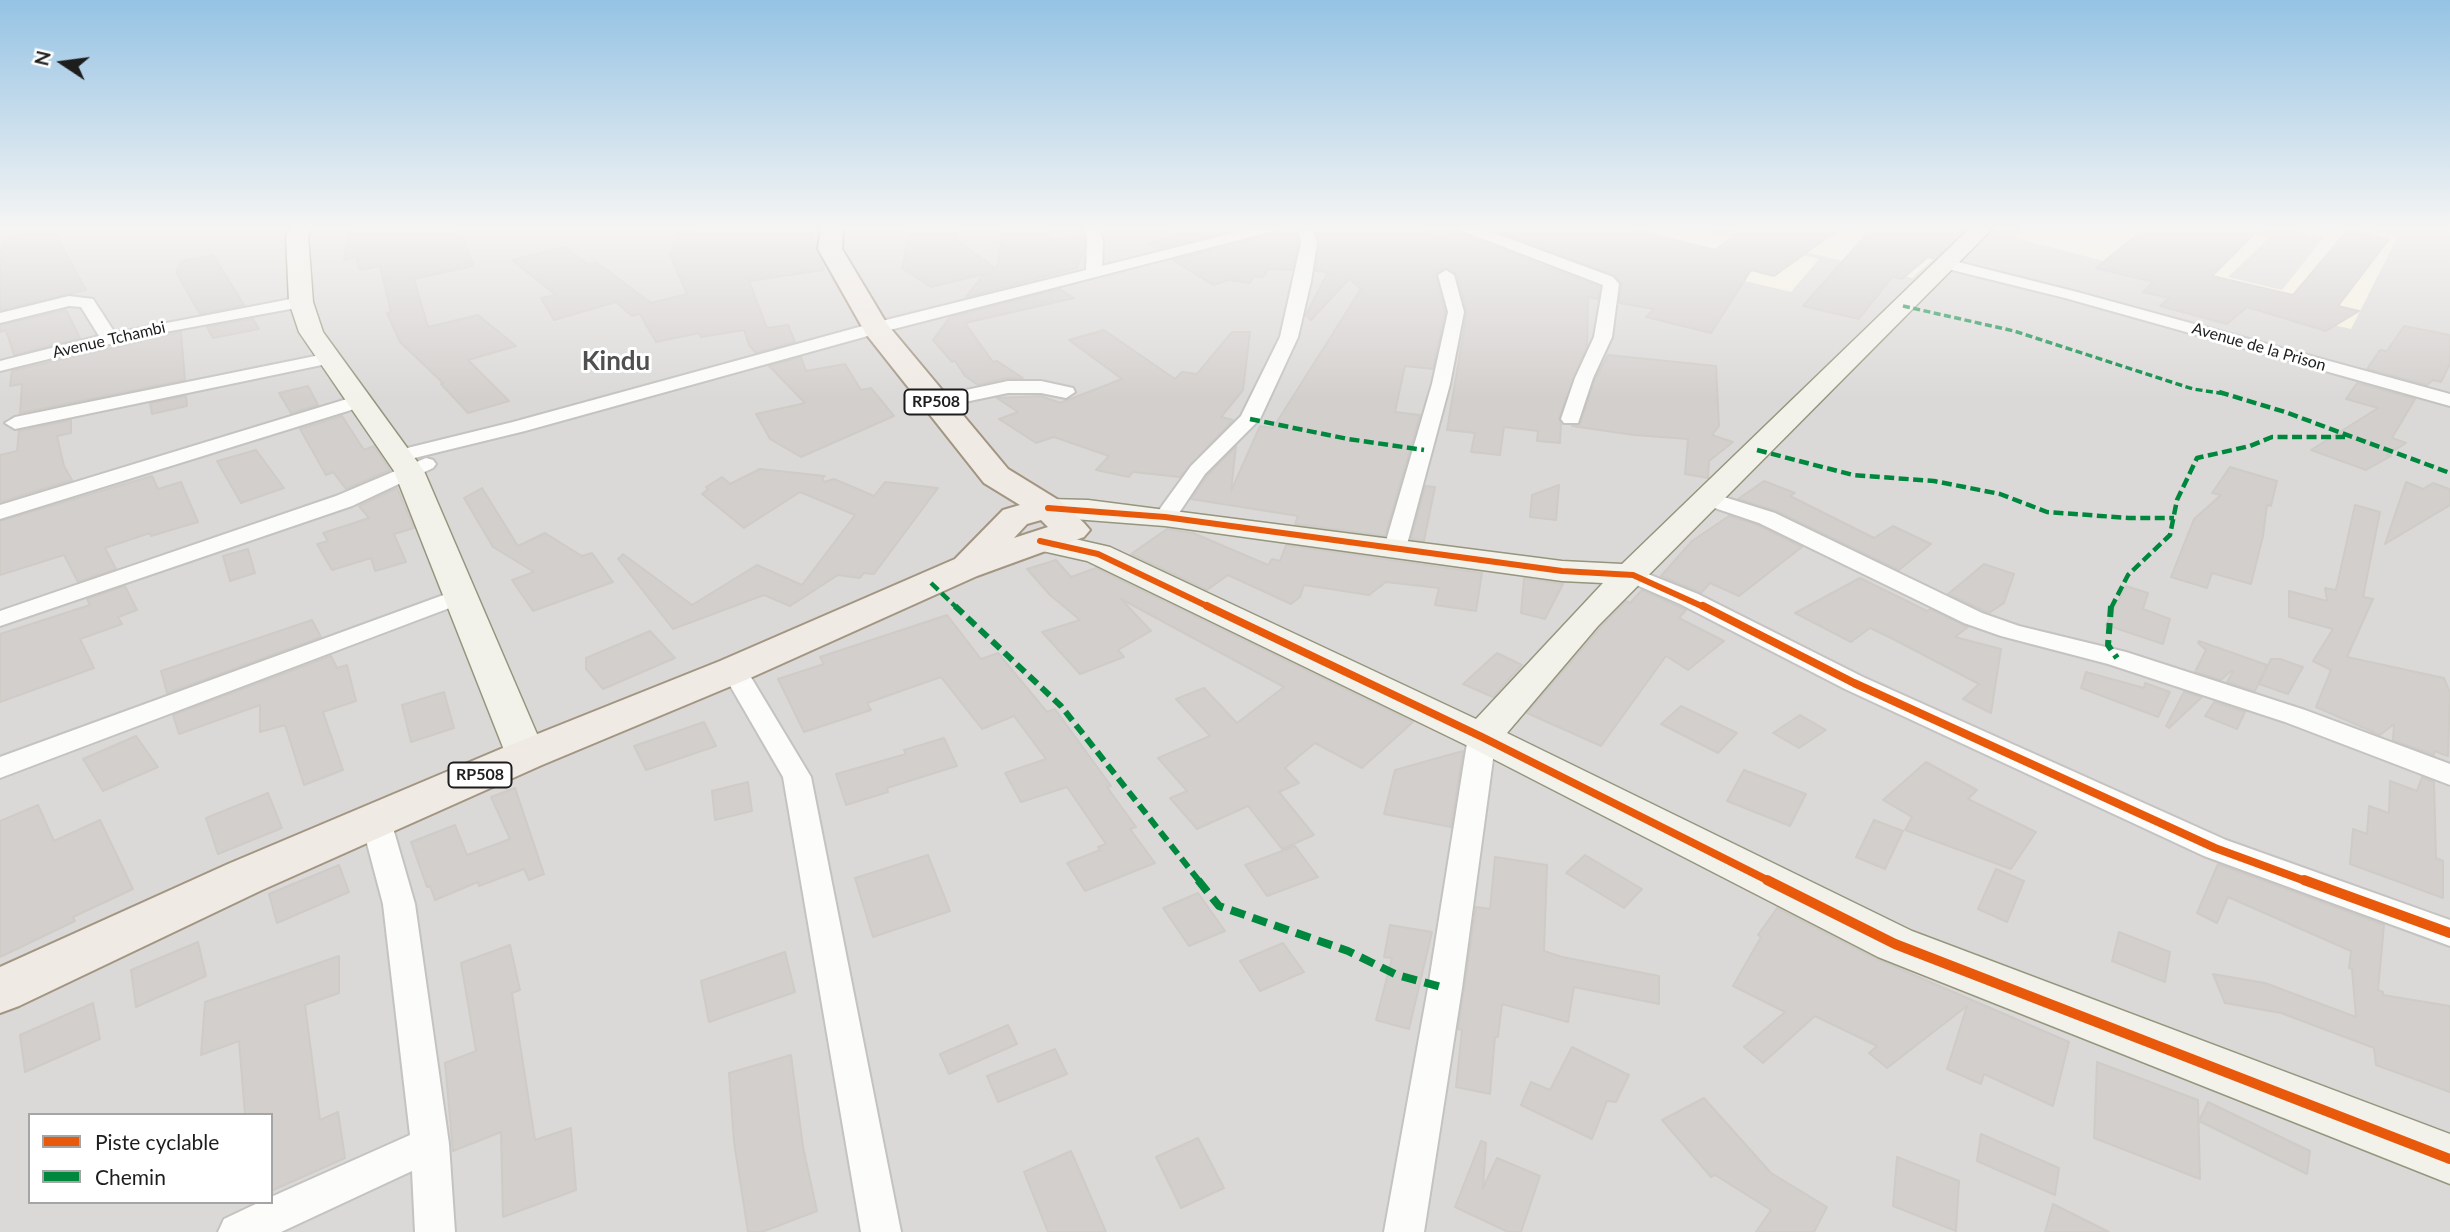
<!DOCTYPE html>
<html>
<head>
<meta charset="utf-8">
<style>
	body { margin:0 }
	#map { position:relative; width:2450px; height:1232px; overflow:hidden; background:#ece9e6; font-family:Lato,sans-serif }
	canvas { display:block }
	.legend { position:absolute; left:28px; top:1113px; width:245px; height:91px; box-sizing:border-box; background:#fff; border:2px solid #a5a5a5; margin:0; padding:9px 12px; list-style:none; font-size:21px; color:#1d1d1d }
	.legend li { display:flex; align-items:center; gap:14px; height:35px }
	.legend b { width:35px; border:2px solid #a5a5a5 }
	.north { position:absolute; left:28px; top:28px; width:70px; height:70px; -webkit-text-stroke:5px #fff; paint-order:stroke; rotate:283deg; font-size:19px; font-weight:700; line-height:28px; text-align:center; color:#1d1d1d }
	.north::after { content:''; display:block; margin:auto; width:24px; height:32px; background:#1d1d1d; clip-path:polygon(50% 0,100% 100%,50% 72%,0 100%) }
</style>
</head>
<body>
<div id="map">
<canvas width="2450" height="1232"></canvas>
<ul class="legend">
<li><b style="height:9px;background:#e8590c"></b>Piste cyclable</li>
<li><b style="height:9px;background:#00873e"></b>Chemin</li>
</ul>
<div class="north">N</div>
</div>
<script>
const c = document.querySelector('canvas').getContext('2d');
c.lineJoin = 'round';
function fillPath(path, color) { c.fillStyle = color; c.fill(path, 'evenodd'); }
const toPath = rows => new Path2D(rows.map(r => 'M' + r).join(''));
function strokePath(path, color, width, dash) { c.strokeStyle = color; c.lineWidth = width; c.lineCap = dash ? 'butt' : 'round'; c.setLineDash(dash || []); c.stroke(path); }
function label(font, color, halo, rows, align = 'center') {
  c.font = font + ' Lato,sans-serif'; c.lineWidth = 6; c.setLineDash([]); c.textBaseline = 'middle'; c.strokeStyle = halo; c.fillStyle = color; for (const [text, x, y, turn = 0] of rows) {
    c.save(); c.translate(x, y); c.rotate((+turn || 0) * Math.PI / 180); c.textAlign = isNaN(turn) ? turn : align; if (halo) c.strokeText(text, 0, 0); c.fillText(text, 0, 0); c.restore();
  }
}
fillPath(toPath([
	[0,227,2450,227,2450,1232,0,1232],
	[30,1115,271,1115,271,1202,30,1202]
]), '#dbd9d7');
fillPath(toPath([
	[1521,227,1688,227,1819,259,1791,292],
	[1747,227,1970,227,1912,278,1736,235],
	[2026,227,2218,227,2269,238,2228,277,2282,290,2324,237,2273,227,2350,227,2398,236,2351,329,2197,293,2202,286,2014,238]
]), '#f6f3e0');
const building = toPath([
	[375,227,460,227,473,266,414,279,428,327,478,315,516,346,468,360,509,401,468,413,441,384,443,383,400,342,387,313,391,312,380,266,360,270,356,257,344,260,349,230,375,227],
	[723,227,810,227,824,270,749,281,767,328,788,325,795,342,756,353,749,345,744,330,701,337,699,333,656,342,640,314,632,316,616,302,554,320,541,298,556,295,512,260,565,247,589,265,596,262,651,303,687,294,670,255,677,232,723,227],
	[911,227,959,228,957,241,997,269,1003,228,1049,227,1048,240,1083,236,1084,248,1077,268,966,297,984,274,931,287,902,268,911,227],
	[1169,227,1247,227,1157,249,1147,243,1183,235,1169,227],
	[1283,227,1296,227,1298,243,1292,270,1269,269,1263,277,1254,276,1250,283,1228,280,1213,285,1173,260,1279,233,1283,227],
	[1315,227,1418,227,1442,237,1456,232,1600,287,1598,299,1588,297,1587,346,1559,418,1561,424,1560,443,1537,441,1538,431,1504,427,1500,455,1471,452,1475,433,1447,430,1467,312,1457,274,1445,268,1436,274,1445,312,1433,369,1405,366,1395,412,1420,415,1385,536,1295,524,1298,516,1191,499,1207,476,1236,446,1231,491,1260,426,1273,428,1361,289,1349,279,1311,320,1306,315,1328,272,1315,271,1320,243,1315,227],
	[1497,227,1623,227,1715,250,1745,227,1842,227,1774,276,1751,270,1711,333,1646,317,1654,309,1619,303,1622,284,1614,275,1496,231,1497,227],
	[1873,227,1968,227,1934,259,1928,257,1902,279,1892,277,1859,319,1803,306,1873,227],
	[2146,227,2261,227,2212,276,2293,295,2348,230,2389,239,2338,306,2359,311,2326,331,2247,307,2227,324,2160,306,2169,298,2143,292,2153,282,2096,268,2146,227],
	[53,230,86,290,0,310,0,251,10,235,53,230],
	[213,255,244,305,200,314,176,272,182,261,213,255],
	[1060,289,1074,298,965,323,993,362,997,361,1023,378,1007,378,978,385,965,376,955,361,952,362,933,340,950,317,1060,289],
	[66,310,80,338,14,355,6,330,0,332,0,325,66,310],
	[253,319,259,329,213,338,207,327,253,319],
	[2404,326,2450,335,2450,364,2441,382,2433,380,2427,385,2367,369,2380,350,2387,351,2404,326],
	[1104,330,1175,379,1182,372,1197,374,1232,332,1250,332,1243,390,1221,417,1233,420,1180,477,1133,472,1129,477,1096,470,1109,456,1054,437,1036,443,999,419,1018,412,997,398,1041,396,1060,403,1122,379,1069,340,1104,330],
	[181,332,185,380,20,413,22,384,10,386,12,371,181,332],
	[1608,355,1716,366,1719,426,1712,435,1733,442,1709,461,1708,478,1685,474,1688,439,1634,435,1572,426,1580,424,1595,379,1608,355],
	[801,357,806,371,845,364,861,390,871,388,894,416,801,457,770,439,756,414,805,403,769,366,801,357],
	[2357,383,2415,399,2392,438,2406,443,2387,455,2391,456,2366,470,2311,450,2378,408,2346,399,2357,383],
	[308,386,318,405,291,413,279,393,308,386],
	[186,396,187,406,152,414,150,403,186,396],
	[342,416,364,450,374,446,390,470,346,489,333,472,326,475,300,429,342,416],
	[71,420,71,433,57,436,64,466,72,480,0,502,0,455,17,451,19,431,71,420],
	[256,450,284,488,241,503,217,461,256,450],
	[2230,467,2277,481,2271,506,2267,505,2263,536,2251,584,2212,573,2207,588,2171,577,2194,519,2221,495,2212,493,2230,467],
	[760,469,825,476,822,477,824,482,834,479,874,496,885,482,938,488,874,574,864,573,860,578,838,575,790,606,764,595,673,629,618,559,623,554,692,605,757,565,802,585,855,515,800,492,744,528,702,494,708,489,706,487,722,477,730,484,760,469],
	[152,476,158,489,181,482,198,522,151,536,150,533,105,548,116,569,78,582,64,555,0,575,0,521,152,476],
	[1764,481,1795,493,1790,496,1874,538,1893,526,1931,544,1899,570,1776,511,1738,499,1764,481],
	[2406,482,2423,489,2433,483,2450,489,2450,505,2385,544,2406,482],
	[1559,485,1556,520,1530,517,1532,495,1559,485],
	[1425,486,1435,487,1424,541,1411,539,1425,486],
	[397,488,414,528,394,534,406,562,375,571,371,558,332,570,317,544,328,541,323,533,369,518,359,506,397,488],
	[482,488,518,546,545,533,582,556,592,553,613,582,533,611,512,580,534,572,493,547,464,498,482,488],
	[2355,505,2380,512,2363,597,2373,599,2347,657,2444,678,2450,693,2448,756,2434,751,2434,755,2393,740,2394,724,2380,735,2316,707,2331,670,2313,661,2333,629,2289,617,2289,591,2327,601,2325,588,2336,590,2355,505],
	[1729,516,1758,525,1802,547,1739,596,1710,583,1701,593,1661,576,1692,541,1729,516],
	[1167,529,1193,533,1268,565,1272,559,1280,561,1286,545,1482,573,1476,611,1435,605,1439,588,1386,582,1369,595,1304,585,1300,597,1291,604,1228,575,1207,590,1131,554,1167,529],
	[248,549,255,573,230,581,223,556,248,549],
	[1056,560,1071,577,1096,568,1413,722,1362,768,1315,743,1285,768,1299,783,1279,792,1314,835,1282,849,1248,806,1197,829,1170,798,1187,791,1158,758,1210,736,1176,699,1204,688,1237,723,1284,687,1121,599,1151,631,1118,650,1124,657,1080,674,1042,632,1080,620,1050,595,1027,569,1056,560],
	[1984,564,2014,574,2004,603,1989,613,1948,594,1984,564],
	[1524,578,1563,584,1545,619,1521,613,1524,578],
	[1860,578,1927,611,1930,609,1968,627,1955,637,2001,649,1991,713,1963,699,1979,684,1891,638,1870,628,1851,642,1795,613,1860,578],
	[125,586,137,610,118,617,122,624,80,639,94,668,0,702,0,634,90,605,87,599,125,586],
	[2126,586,2148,593,2143,609,2170,619,2163,644,2106,625,2126,586],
	[1642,590,1686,610,1679,618,1724,641,1688,670,1666,656,1601,746,1527,713,1600,628,1626,601,1630,603,1642,590],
	[947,615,981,659,998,653,1047,712,1055,709,1111,786,1107,787,1136,827,1130,829,1155,863,1085,891,1067,863,1100,850,1098,847,1106,844,1067,787,1021,802,1005,773,1046,759,1014,716,982,729,941,677,867,703,871,710,804,732,778,679,824,664,820,657,947,615],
	[312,620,321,637,167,693,161,671,312,620],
	[650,631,675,658,603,689,586,669,586,658,650,631],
	[2199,641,2267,665,2255,691,2227,682,2233,672,2231,671,2221,680,2195,672,2206,650,2198,643,2199,641],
	[1497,653,1522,665,1493,697,1463,684,1497,653],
	[331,656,337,668,347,665,356,701,323,712,343,770,304,785,285,725,260,732,260,705,179,734,173,715,331,656],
	[2271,659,2280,659,2303,667,2288,694,2259,684,2271,659],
	[2086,672,2144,688,2145,683,2170,692,2158,717,2081,688,2086,672],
	[444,692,454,728,411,742,402,705,444,692],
	[2184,692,2202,697,2169,728,2166,726,2184,692],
	[2214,702,2245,712,2237,729,2205,716,2214,702],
	[1681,706,1737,733,1718,753,1661,724,1681,706],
	[1800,715,1826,730,1799,748,1773,733,1800,715],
	[704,722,716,746,646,770,634,746,704,722],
	[136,736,158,767,103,791,83,759,136,736],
	[944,738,957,766,887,788,888,792,846,805,836,774,906,754,904,750,944,738],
	[1463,751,1451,827,1384,814,1395,770,1463,751],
	[1926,762,1977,790,1968,799,2036,832,2011,869,1905,830,1912,817,1883,800,1926,762],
	[1744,770,1806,794,1790,826,1727,801,1744,770],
	[2422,777,2434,782,2436,858,2443,861,2443,898,2350,864,2353,829,2367,834,2369,806,2389,813,2390,781,2417,791,2422,777],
	[748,782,752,811,715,820,712,791,748,782],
	[515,788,544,874,529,880,524,869,479,886,478,882,435,900,430,886,427,887,411,842,455,825,467,855,510,839,491,797,515,788],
	[268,793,282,828,218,854,206,818,268,793],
	[38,805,54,841,100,820,133,889,73,917,75,921,0,957,0,821,38,805],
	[1874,820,1903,831,1885,869,1856,857,1874,820],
	[1295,846,1318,877,1267,896,1245,865,1295,846],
	[928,855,950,911,873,937,855,878,928,855],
	[1585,855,1642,889,1624,908,1566,873,1585,855],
	[1495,857,1547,865,1544,951,1562,957,1659,976,1659,1004,1574,987,1568,1022,1502,1004,1498,1037,1495,1037,1490,1094,1456,1087,1462,1030,1458,1029,1476,907,1490,909,1495,857],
	[2218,864,2384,925,2378,990,2383,992,2383,995,2450,1006,2450,1092,2376,1065,2374,1048,2281,1013,2225,1003,2213,974,2265,983,2356,1017,2352,969,2349,968,2351,951,2228,897,2217,923,2197,913,2218,864],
	[339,865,349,892,277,923,269,894,339,865],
	[1996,869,2024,881,2007,922,1978,909,1996,869],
	[1198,893,1225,931,1189,946,1163,908,1198,893],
	[1777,908,1877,959,2069,1042,2053,1106,1984,1074,1981,1084,1947,1069,1967,1006,1887,1068,1869,1053,1877,1046,1815,1016,1763,1063,1744,1047,1785,1012,1733,986,1761,937,1758,935,1777,908],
	[1390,925,1432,932,1409,1029,1376,1020,1392,958,1384,957,1390,925],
	[2119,932,2170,952,2165,982,2112,961,2119,932],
	[198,942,206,976,136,1007,131,970,198,942],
	[1283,943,1304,972,1260,991,1240,961,1283,943],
	[510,945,520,990,512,993,535,1140,571,1128,576,1190,503,1217,501,1132,453,1151,445,1063,476,1051,461,963,510,945],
	[785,952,795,992,709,1022,701,981,785,952],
	[339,956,339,993,305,1005,320,1120,338,1112,345,1158,271,1191,271,1115,245,1115,239,1041,201,1055,205,1002,339,956],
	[93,1003,100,1039,25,1072,20,1035,93,1003],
	[1008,1025,1017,1044,949,1074,940,1054,1008,1025],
	[1572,1047,1629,1075,1616,1102,1607,1101,1592,1139,1521,1105,1531,1082,1550,1090,1572,1047],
	[1055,1049,1067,1074,998,1102,987,1076,1055,1049],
	[791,1055,803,1147,817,1211,762,1232,748,1232,734,1142,729,1073,791,1055],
	[2097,1062,2198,1100,2200,1179,2094,1138,2097,1062],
	[1704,1098,1771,1173,1827,1207,1814,1232,1756,1232,1771,1210,1715,1175,1711,1177,1662,1120,1704,1098],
	[2208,1102,2310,1151,2307,1174,2199,1121,2208,1102],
	[1981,1134,2059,1168,2055,1195,1977,1161,1981,1134],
	[1198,1138,1224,1188,1181,1208,1156,1157,1198,1138],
	[1481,1141,1486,1143,1483,1188,1497,1158,1540,1176,1521,1232,1508,1232,1455,1207,1481,1141],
	[1071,1151,1106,1232,1048,1232,1024,1172,1071,1151],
	[1897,1157,1959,1181,1956,1231,1893,1206,1897,1157],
	[2053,1204,2109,1232,2045,1232,2053,1204]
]);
fillPath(building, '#d3cfcd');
strokePath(building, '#cfcbc7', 2);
const street = toPath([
	[1084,227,1098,227,1103,241,1102,266,1257,227,1280,227,1278,230,882,332,525,431,398,462,391,460,388,456,391,452,513,422,870,324,1086,270,1087,241,1084,227],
	[1298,227,1312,227,1317,243,1311,281,1298,337,1260,419,1205,474,1173,522,1157,522,1154,517,1191,466,1241,416,1280,337,1301,243,1298,227],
	[1458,227,1478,227,1613,277,1619,284,1612,337,1593,378,1578,423,1564,423,1561,419,1575,378,1594,337,1603,285,1460,230,1458,227],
	[1946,259,2077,292,2450,394,2450,406,2065,298,1940,267,1938,264,1940,261,1946,259],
	[1446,270,1454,275,1464,312,1450,384,1406,548,1403,553,1395,555,1387,553,1384,548,1432,384,1448,312,1438,275,1446,270],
	[69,296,93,299,115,333,301,297,309,302,301,307,138,337,0,371,0,361,99,336,81,307,69,306,0,323,0,313,69,296],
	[330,353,339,358,336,362,15,429,5,423,15,417,330,353],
	[1008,381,1041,381,1073,388,1075,392,1066,398,1041,393,1008,393,936,408,926,402,929,398,1008,381],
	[360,395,367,397,370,401,367,405,0,519,0,505,360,395],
	[426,458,433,460,436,464,433,468,352,506,0,626,0,611,336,496,426,458],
	[1708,492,1775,513,1982,613,2019,626,2126,652,2305,710,2450,764,2450,785,2285,722,2108,664,2001,636,1964,623,1759,523,1700,503,1697,498,1700,493,1708,492],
	[1633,568,1698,594,1863,677,2226,840,2450,920,2450,946,2204,856,1845,689,1680,604,1625,580,1621,575,1625,570,1633,568],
	[460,589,468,591,472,596,468,601,0,778,0,757,460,589],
	[734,662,743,664,811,777,901,1232,861,1232,783,777,721,670,725,664,734,662],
	[1482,728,1492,731,1496,737,1462,988,1424,1232,1384,1232,1428,988,1468,737,1472,731,1482,728],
	[376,810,386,814,391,821,415,904,449,1144,455,1232,415,1232,412,1171,281,1232,218,1232,224,1219,260,1202,271,1202,271,1197,410,1135,383,904,361,821,366,814,376,810]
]);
const secondary = toPath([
	[292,227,313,227,308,236,313,302,323,332,424,471,546,755,540,764,526,768,512,764,506,755,394,471,299,332,289,302,286,236,292,227],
	[1971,227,1994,227,1598,626,1507,733,1912,931,2450,1134,2450,1184,1878,957,1468,746,1087,561,1029,548,1024,541,1029,534,1040,531,1110,547,1476,719,1603,583,1562,581,1165,526,1048,517,1037,515,1032,508,1037,501,1048,499,1088,500,1562,561,1622,564,1971,227]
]);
const primary = toPath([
	[821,227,843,227,842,249,887,324,1008,469,1060,501,1084,523,1090,530,1084,537,977,576,748,679,542,765,262,890,19,1006,0,1013,0,967,228,864,510,745,720,661,955,559,1003,510,1020,505,984,483,866,334,818,249,821,227],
	[1041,520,1048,527,1014,538,1027,524,1041,520]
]);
strokePath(street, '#c4c3c2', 4);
strokePath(secondary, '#96957e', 3);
strokePath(primary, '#a29582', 4);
fillPath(street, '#fcfcfb');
fillPath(secondary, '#f3f2ea');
fillPath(primary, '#f0eae4');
strokePath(toPath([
	[1903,306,2014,331,2193,389,2227,394]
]), '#00873e', 3.5, [7, 3.5]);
strokePath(toPath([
	[2219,392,2285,412,2450,473],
	[1250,419,1348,439,1424,450],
	[1757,450,1853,475,1934,481,2000,494,2047,512,2129,518,2174,518],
	[931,583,957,608],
	[2111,608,2128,575,2170,535,2177,500,2197,458,2250,446,2272,437,2345,437]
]), '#00873e', 4.5, [10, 4.5]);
strokePath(toPath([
	[955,606,1061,706,1200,882],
	[2111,606,2108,645,2117,658]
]), '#00873e', 6, [11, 6]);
strokePath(toPath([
	[1198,880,1219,906,1348,951,1397,975,1445,988]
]), '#00873e', 8, [15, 8]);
strokePath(toPath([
	[1048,508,1165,517,1562,571,1633,575,1706,608],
	[1040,541,1098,554,1211,608]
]), '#e8590c', 6);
strokePath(toPath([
	[1207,606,1482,737,1771,882],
	[1703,606,1854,683,2215,848,2308,882]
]), '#e8590c', 8);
strokePath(toPath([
	[1767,880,1895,944,2450,1159],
	[2304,880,2450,933]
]), '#e8590c', 10);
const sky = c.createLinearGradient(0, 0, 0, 399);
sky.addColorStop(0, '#95c3e4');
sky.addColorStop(0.57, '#f6f5f4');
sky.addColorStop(1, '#f6f5f400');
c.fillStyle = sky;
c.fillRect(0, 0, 2450, 399);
label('16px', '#1d1d1d', '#fff', [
	["Avenue Tchambi",109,340,-13],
	["Avenue de la Prison",2259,347,16]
]);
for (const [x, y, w] of [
	[936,402,63],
	[480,775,63]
]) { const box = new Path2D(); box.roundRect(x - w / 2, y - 12.5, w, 25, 5); c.fillStyle = '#fff'; c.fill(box); strokePath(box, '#1d1d1d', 2); }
label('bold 16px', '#1d1d1d', null, [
	["RP508",936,402],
	["RP508",480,775]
]);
label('bold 26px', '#505050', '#fff', [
	["Kindu",616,362]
]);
</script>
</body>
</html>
